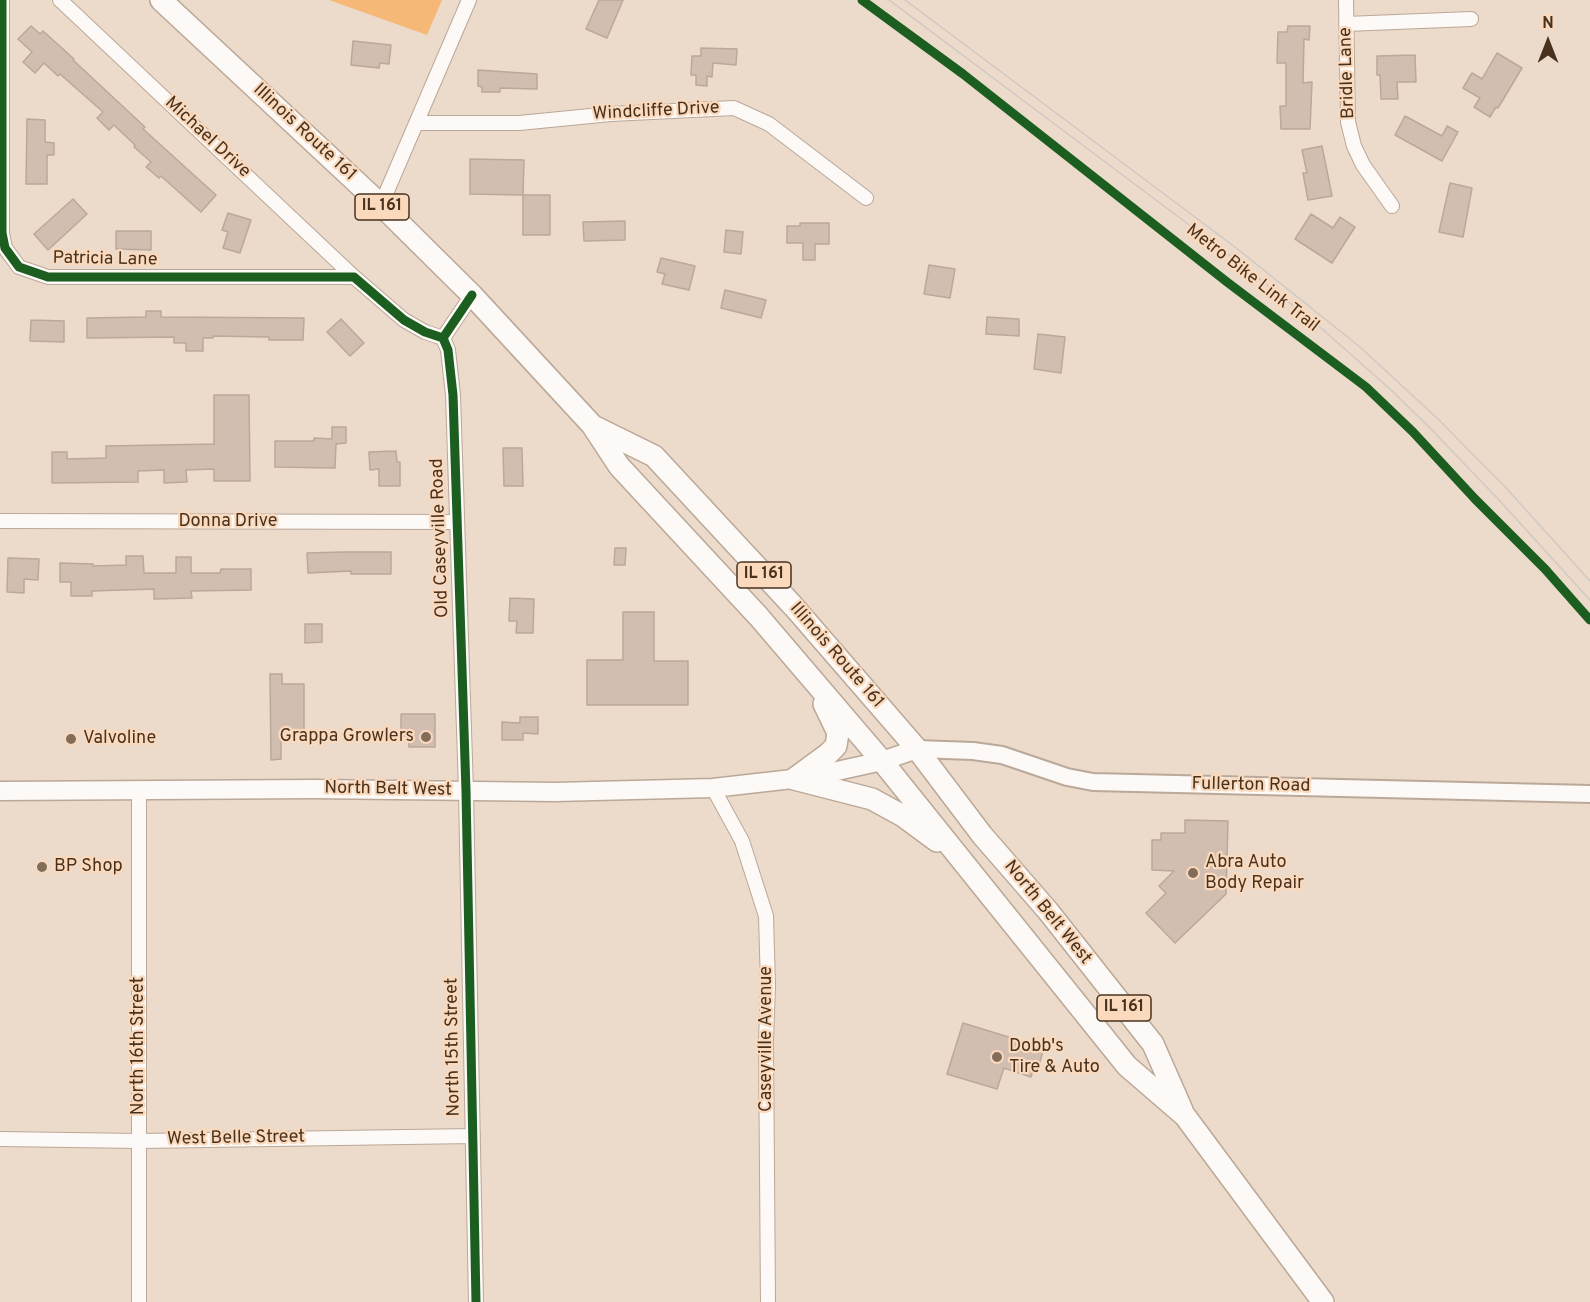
<!DOCTYPE html>
<html>
<head>
<meta charset="utf-8">
<style>
	body { margin:0 }
	#map { position:relative; width:1590px; height:1302px; overflow:hidden; background:#ecdaca; font-family:Overpass,sans-serif }
	canvas { display:block }
	.north { position:absolute; left:1518px; top:12px; width:60px; height:60px; -webkit-text-stroke:4px #fad9bc; paint-order:stroke; rotate:0deg; font-size:16px; font-weight:700; line-height:24px; text-align:center; color:#48321e }
	.north::after { content:''; display:block; margin:auto; width:21px; height:27px; background:#48321e; clip-path:polygon(50% 0,100% 100%,50% 72%,0 100%) }
</style>
</head>
<body>
<div id="map">
<canvas width="1590" height="1302"></canvas>
<div class="north">N</div>
</div>
<script>
const c = document.querySelector('canvas').getContext('2d');
c.lineJoin = 'round';
function fillPath(path, color) { c.fillStyle = color; c.fill(path, 'evenodd'); }
const toPath = rows => new Path2D(rows.map(r => 'M' + r).join(''));
function strokePath(path, color, width, dash) { c.strokeStyle = color; c.lineWidth = width; c.lineCap = dash ? 'butt' : 'round'; c.setLineDash(dash || []); c.stroke(path); }
function label(font, color, halo, rows, align = 'center') {
  c.font = font + ' Overpass,sans-serif'; c.lineWidth = 4.5; c.setLineDash([]); c.textBaseline = 'middle'; c.strokeStyle = halo; c.fillStyle = color; for (const [text, x, y, turn = 0] of rows) {
    c.save(); c.translate(x, y); c.rotate((+turn || 0) * Math.PI / 180); c.textAlign = isNaN(turn) ? turn : align; if (halo) c.strokeText(text, 0, 0); c.fillText(text, 0, 0); c.restore();
  }
}
fillPath(toPath([
	[329,0,442,0,427,35]
]), '#f6b876');
const building = toPath([
	[599,0,623,0,607,38,586,29,599,0],
	[31,26,40,34,43,31,74,59,73,60,145,127,143,129,216,195,201,212,161,176,159,178,146,167,151,162,134,147,135,145,114,125,109,130,97,118,103,112,60,74,58,76,44,63,35,73,23,62,32,52,18,39,31,26],
	[1288,26,1310,26,1309,40,1304,39,1303,83,1312,82,1310,129,1281,129,1280,106,1286,106,1286,63,1277,63,1278,32,1287,32,1288,26],
	[353,41,391,45,389,64,380,63,379,68,351,65,353,41],
	[701,48,737,49,736,65,713,63,712,77,707,76,707,86,696,85,696,75,691,75,692,56,701,56,701,48],
	[1497,53,1522,68,1498,108,1496,107,1490,117,1474,107,1480,98,1463,88,1472,73,1482,79,1497,53],
	[1415,55,1416,82,1397,82,1398,99,1381,99,1380,75,1377,75,1377,56,1415,55],
	[478,70,537,74,537,89,500,88,500,92,482,92,482,87,478,86,478,70],
	[1405,116,1442,136,1447,126,1458,132,1442,161,1395,135,1405,116],
	[27,119,45,120,45,142,54,143,54,155,47,155,47,184,26,184,27,119],
	[1322,146,1332,196,1308,200,1303,173,1307,173,1302,150,1322,146],
	[470,159,524,160,523,195,550,195,550,235,523,235,523,195,470,194,470,159],
	[1450,183,1472,188,1463,237,1439,232,1450,183],
	[73,199,87,214,48,250,34,234,73,199],
	[228,213,251,220,240,253,223,248,228,232,222,230,228,213],
	[1311,214,1333,228,1340,217,1355,227,1332,263,1295,239,1311,214],
	[625,221,625,240,584,241,583,222,625,221],
	[800,223,829,223,829,244,815,244,815,260,803,260,803,243,787,243,787,226,800,226,800,223],
	[726,230,743,232,741,254,724,252,726,230],
	[116,231,151,231,151,250,116,249,116,231],
	[661,258,695,266,689,290,662,284,665,274,657,272,661,258],
	[929,265,955,269,950,298,924,294,929,265],
	[725,290,766,300,761,318,721,308,725,290],
	[146,311,161,311,161,317,304,318,303,340,269,340,269,337,213,336,213,338,203,338,203,351,186,351,186,343,174,343,174,337,87,338,87,318,146,317,146,311],
	[987,317,1019,319,1019,336,986,334,987,317],
	[341,319,364,343,350,356,327,332,341,319],
	[31,320,64,321,64,342,30,341,31,320],
	[1038,334,1065,337,1061,373,1034,369,1038,334],
	[214,395,249,395,250,481,214,481,214,469,186,470,187,482,164,483,164,470,138,471,138,482,52,483,52,452,67,452,67,459,106,458,106,446,214,444,214,395],
	[332,427,346,427,346,443,336,444,335,468,275,467,275,441,314,441,314,438,332,439,332,427],
	[503,448,522,448,523,486,504,486,503,448],
	[396,451,397,462,400,462,400,486,379,486,379,469,370,470,369,452,396,451],
	[615,548,626,548,625,565,614,565,615,548],
	[343,552,391,552,391,574,351,574,351,571,308,573,307,553,343,552],
	[126,556,143,556,144,573,176,573,176,557,191,557,191,573,220,573,221,569,251,569,251,590,191,591,192,598,154,599,154,589,92,591,92,596,71,596,71,582,60,582,60,563,93,564,93,566,126,565,126,556],
	[8,558,39,559,38,580,24,579,24,593,7,592,8,558],
	[510,598,534,599,533,633,516,633,517,621,509,621,510,598],
	[623,612,654,612,654,661,688,661,688,705,587,705,587,660,623,660,623,612],
	[305,624,322,624,322,642,305,643,305,624],
	[270,674,282,674,282,684,304,684,304,734,281,734,281,759,271,760,270,674],
	[401,714,435,714,435,747,409,747,409,736,401,736,401,714],
	[520,717,538,717,538,734,523,733,523,740,502,740,502,722,520,723,520,717],
	[1185,820,1228,821,1226,894,1175,943,1146,913,1166,893,1159,886,1174,871,1152,870,1152,840,1161,840,1161,833,1185,833,1185,820],
	[963,1023,1044,1048,1038,1068,1034,1067,1031,1077,1004,1068,997,1089,947,1074,963,1023]
]);
fillPath(building, '#d2bdb1');
strokePath(building, '#bca79b', 1.5);
const minor = toPath([
	[2,0,2,233,5,248,19,267,48,277,354,277,404,320,425,332,443,338],
	[60,0,354,277],
	[1346,0,1348,122,1354,146,1363,165,1392,206],
	[1346,24,1471,19],
	[417,123,519,123,611,114,734,108,769,124,866,198],
	[381,205,469,0],
	[472,295,443,338,448,350,453,395,466,791,476,1302],
	[0,521,457,522],
	[713,788,742,841,766,916,768,986,766,1040,768,1302],
	[139,790,139,1302],
	[0,1139,139,1141,473,1136]
]);
const tertiary = toPath([
	[917,749,973,751,1002,755,1067,777,1093,782,1590,794]
]);
const secondary = toPath([
	[0,791,313,789,555,792,713,788,810,777,882,761,917,749]
]);
const primary = toPath([
	[161,0,381,205,472,295,592,425,619,466,759,617,882,761,1127,1066,1185,1116,1323,1302],
	[593,426,654,456,794,607,917,749,982,835,1048,911,1153,1044,1182,1110],
	[794,779,872,799,903,816,937,841],
	[794,779,828,754,836,746,838,733,824,704]
]);
strokePath(minor, '#baa898', 16);
strokePath(tertiary, '#baa898', 20);
strokePath(secondary, '#baa898', 21);
strokePath(primary, '#baa898', 24);
strokePath(minor, '#fcf9f7', 14);
strokePath(tertiary, '#fcf9f7', 16);
strokePath(secondary, '#fcf9f7', 18);
strokePath(primary, '#fcf9f7', 21);
strokePath(toPath([
	[889,0,1228,254,1320,327,1391,390,1430,428,1499,500,1590,600],
	[905,0,1235,247,1360,347,1439,420,1508,490,1590,581]
]), '#cfc9c4', 1.5);
strokePath(toPath([
	[2,0,2,233,5,248,19,267,48,277,354,277,404,320,425,332,443,338],
	[862,0,963,74,1227,282,1366,387,1413,432,1475,499,1545,569,1590,620],
	[472,295,443,338,448,350,453,395,466,791,476,1302]
]), '#1b5e20', 9);
for (const [x, y, r, color] of [
	[426,737,6,"#816d5a"],
	[71,739,6,"#816d5a"],
	[42,867,6,"#816d5a"],
	[1193,873,6,"#816d5a"],
	[997,1057,6,"#816d5a"]
]) { const dot = new Path2D(); dot.arc(x, y, r, 0, 2 * Math.PI); c.fillStyle = color; c.fill(dot); strokePath(dot, '#fad9bc', 2); }
for (const [x, y, w] of [
	[382,207,54],
	[764,575,54],
	[1124,1008,54]
]) { const box = new Path2D(); box.roundRect(x - w / 2, y - 13, w, 26, 4.5); c.fillStyle = '#fad9bc'; c.fill(box); strokePath(box, '#48321e', 1.5); }
label('bold 16px', '#48321e', null, [
	["IL 161",382,207],
	["IL 161",764,575],
	["IL 161",1124,1008]
]);
label('18px', '#48321e', '#fad9bc', [
	["Bridle Lane",1348,73,-92],
	["Windcliffe Drive",656,112,-3],
	["Illinois Route 161",304,133,43],
	["Michael Drive",207,138,43],
	["Patricia Lane",105,260,1],
	["Metro Bike Link Trail",1252,279,38],
	["Donna Drive",228,522],
	["Old Caseyville Road",441,538,-92],
	["Illinois Route 161",836,656,49],
	["Fullerton Road",1251,786,1],
	["North Belt West",388,790,1],
	["North Belt West",1047,913,51],
	["Caseyville Avenue",767,1039,-90],
	["North 16th Street",139,1046,-90],
	["North 15th Street",454,1047,-91],
	["West Belle Street",236,1139,-1]
]);
label('18px', '#48321e', '#fad9bc', [
	["Grappa Growlers",414,737,"right"],
	["Valvoline",83,739],
	["Abra Auto",1205,863],
	["Body Repair",1205,884],
	["BP Shop",54,867],
	["Dobb's",1009,1047],
	["Tire & Auto",1009,1068]
], 'left');
</script>
</body>
</html>
